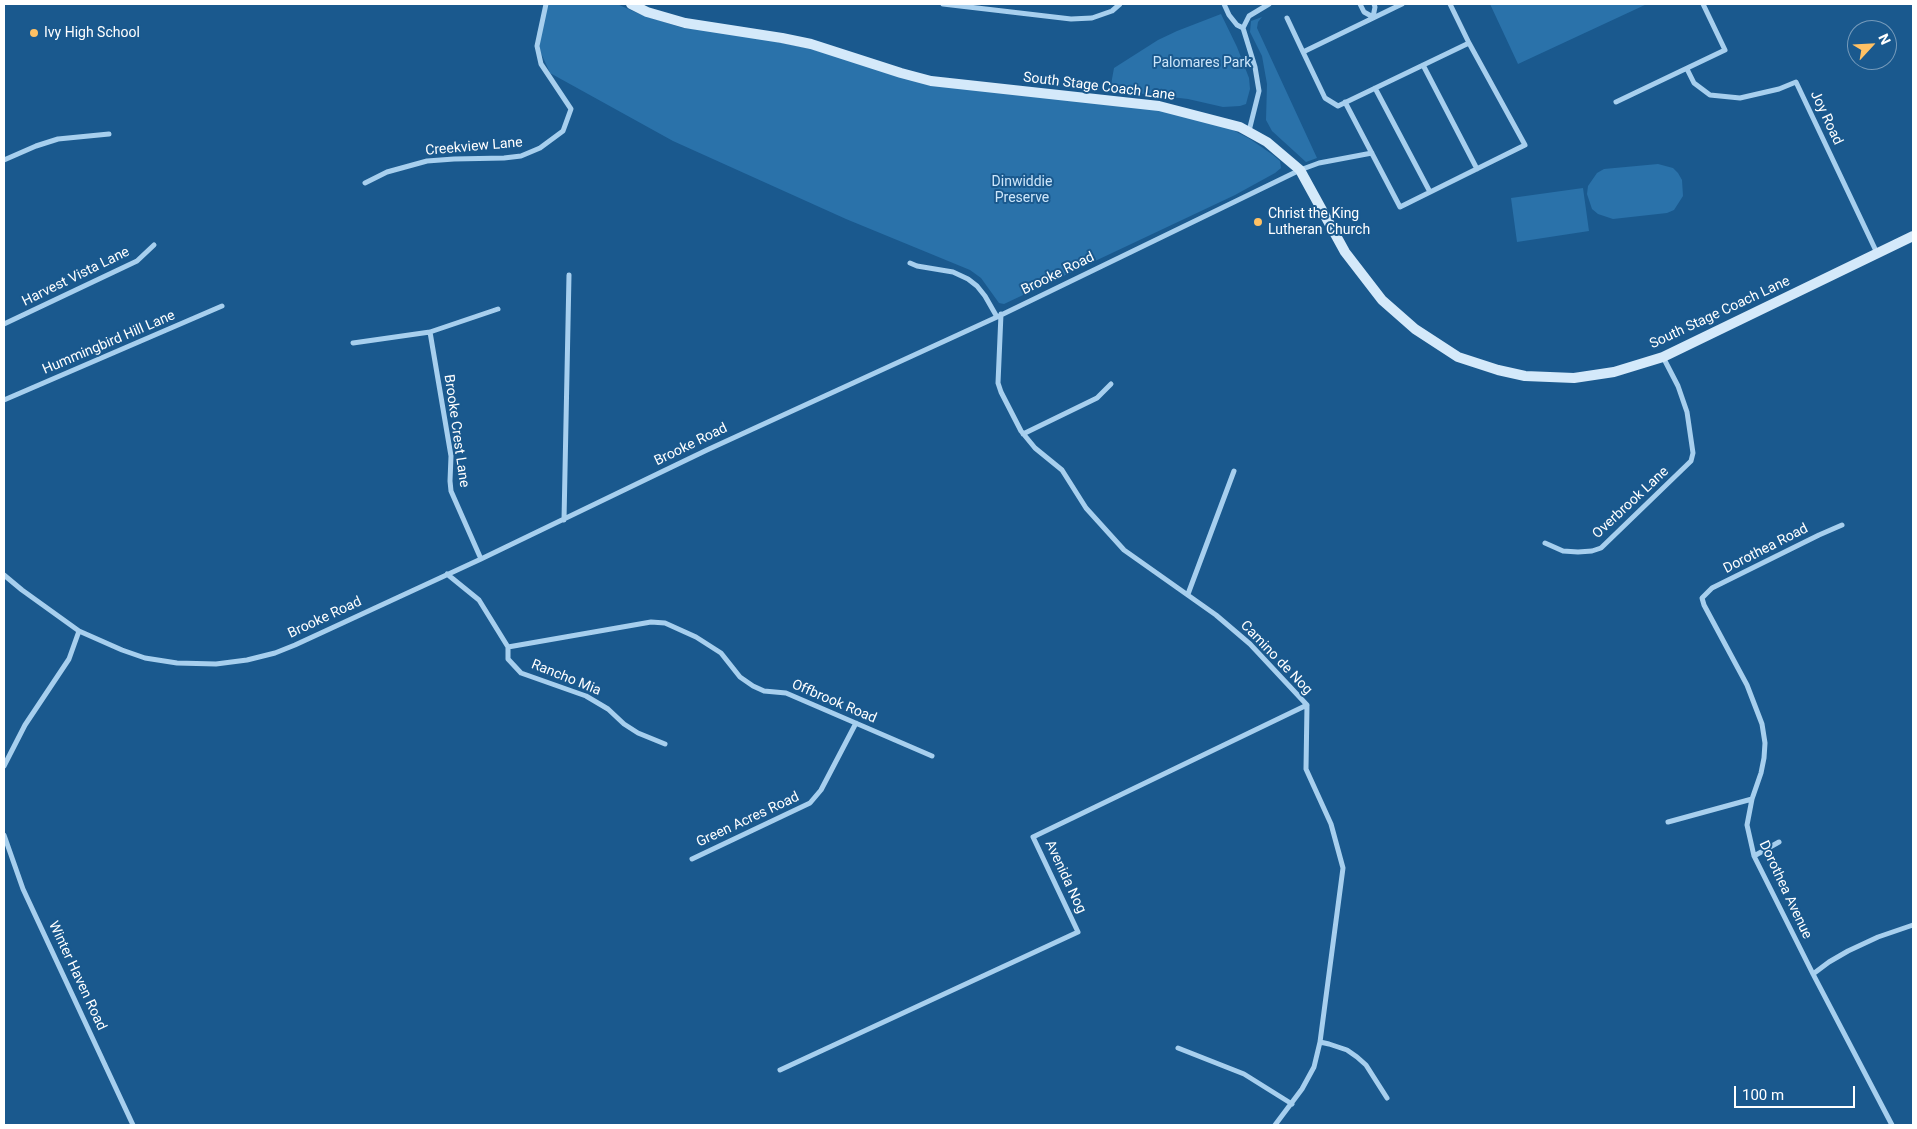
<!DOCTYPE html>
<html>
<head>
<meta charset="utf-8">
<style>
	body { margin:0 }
	#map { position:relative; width:1917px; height:1129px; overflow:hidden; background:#1a598e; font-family:Roboto,sans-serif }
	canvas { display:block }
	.frame { position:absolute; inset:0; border:5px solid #fff; pointer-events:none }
	.north { position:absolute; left:1847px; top:20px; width:50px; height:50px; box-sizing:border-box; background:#1a598e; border:1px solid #769bbb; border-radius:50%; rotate:65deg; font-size:14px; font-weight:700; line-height:20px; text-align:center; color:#fff }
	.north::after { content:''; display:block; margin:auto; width:18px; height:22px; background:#ffc164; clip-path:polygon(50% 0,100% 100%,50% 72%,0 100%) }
	.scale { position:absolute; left:1734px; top:1086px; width:121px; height:22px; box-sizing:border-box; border:2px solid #fff; border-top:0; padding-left:6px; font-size:15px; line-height:18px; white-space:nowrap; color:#fff; -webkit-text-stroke:4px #1a598e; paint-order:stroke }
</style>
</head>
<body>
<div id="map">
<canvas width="1917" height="1129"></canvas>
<div class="frame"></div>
<div class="north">N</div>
<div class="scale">100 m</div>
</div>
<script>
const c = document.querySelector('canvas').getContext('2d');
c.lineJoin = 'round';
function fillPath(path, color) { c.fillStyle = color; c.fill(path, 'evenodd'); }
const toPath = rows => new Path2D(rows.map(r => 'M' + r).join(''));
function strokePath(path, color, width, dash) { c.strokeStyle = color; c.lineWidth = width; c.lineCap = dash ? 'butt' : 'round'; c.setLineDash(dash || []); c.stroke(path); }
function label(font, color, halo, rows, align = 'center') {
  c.font = font + ' Roboto,sans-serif'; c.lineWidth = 4; c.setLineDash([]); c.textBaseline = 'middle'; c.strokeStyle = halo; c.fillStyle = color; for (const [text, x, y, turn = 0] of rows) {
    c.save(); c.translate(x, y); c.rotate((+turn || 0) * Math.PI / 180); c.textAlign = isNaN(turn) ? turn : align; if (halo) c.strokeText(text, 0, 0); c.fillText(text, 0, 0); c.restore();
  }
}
fillPath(toPath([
	[545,4,617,4,642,15,683,28,735,33,811,49,938,84,1146,107,1227,127,1250,139,1273,155,1280,161,1281,168,1275,173,1235,195,1004,304,999,303,981,278,970,270,846,219,673,141,550,73,541,53,537,34],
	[1490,4,1647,4,1518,64],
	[1221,14,1237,47,1249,78,1250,89,1246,104,1240,106,1223,107,1188,99,1110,90,1114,68,1158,40,1177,31],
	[1262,17,1258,22,1257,28,1317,158,1306,162,1272,131,1266,120,1267,84,1262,56,1250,32,1251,21],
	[1658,164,1673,168,1678,173,1682,180,1683,196,1674,210,1667,213,1613,219,1598,214,1592,209,1587,194,1588,186,1597,173,1604,169],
	[1583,188,1589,231,1517,242,1511,198]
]), '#2a72aa');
strokePath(toPath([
	[943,4,1071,19,1092,18,1112,11,1120,4],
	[1224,4,1229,15,1237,25,1243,28],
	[1360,4,1364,12,1373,17,1375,7,1374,4],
	[1402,4,1303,52,1325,98,1338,106,1469,43,1450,4],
	[1287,18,1303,52],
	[1423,65,1477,169],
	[1687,69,1694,83,1710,95,1740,98,1779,89,1796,82,1877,253],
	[1375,88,1430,192],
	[1345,102,1400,207,1525,145,1469,43],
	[1616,102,1725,50,1703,4],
	[1249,131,1259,91,1255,67,1243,28,1249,16,1269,4],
	[4,160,36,146,58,139,109,134],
	[365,183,387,172,427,161,454,159,504,158,521,156,540,148,563,131,571,109,541,64,537,46,546,4],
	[910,263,917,266,953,272,968,279,977,286,985,296,997,317],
	[1001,314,998,383,1001,392,1021,431,1035,448,1062,470,1086,508,1124,550,1216,615,1250,644,1307,705,1306,769,1331,824,1343,868,1320,1042,1314,1067,1302,1089,1275,1125],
	[4,324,137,261,154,245],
	[430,332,451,456,450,481,451,491,481,559],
	[353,343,430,332,498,309],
	[4,400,222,306],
	[1023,434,1097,398,1111,384],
	[564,520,569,275],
	[1842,525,1819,535,1712,588,1702,598,1704,605,1747,685,1762,724,1765,743,1764,758,1761,773,1752,799,1747,825,1754,856,1813,974,1892,1125],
	[1545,543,1563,551,1578,552,1592,551,1601,548,1691,461,1693,453,1687,412,1678,386,1663,357],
	[447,574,479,600,508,647,508,659,521,673,586,696,608,709,624,724,638,733,665,744],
	[4,575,22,590,79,631,69,659,25,725,4,766],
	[1188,594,1234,471],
	[79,631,122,650,145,658,177,663,216,664,247,660,275,653,295,645,481,559,707,450,997,317,1300,170,1319,163,1372,153],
	[508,647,651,622,665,623,696,637,721,653,740,677,753,686,764,691,786,693,932,756],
	[1668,822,1752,799],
	[4,835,23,889,133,1125],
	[1754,856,1779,842],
	[692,859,810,803,821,790,856,723],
	[1813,974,1829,962,1848,951,1878,937,1913,925],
	[1320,1042,1329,1044,1347,1050,1357,1057,1366,1065,1387,1098],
	[1178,1048,1244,1074,1292,1104],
	[780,1070,1078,932,1033,837,1307,705]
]), '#a7cfee', 5);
strokePath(toPath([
	[631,4,647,12,685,23,782,38,811,44,901,73,931,81,1159,106,1240,127,1267,142,1300,170,1345,252,1382,300,1415,329,1458,357,1498,370,1525,376,1574,378,1614,372,1663,357,1913,236]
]), '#d4e9fa', 10);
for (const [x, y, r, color] of [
	[34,33,5,"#ffc164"],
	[1258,222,5,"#ffc164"]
]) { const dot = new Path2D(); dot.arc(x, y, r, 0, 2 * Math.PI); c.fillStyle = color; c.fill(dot); strokePath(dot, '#1a598e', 2); }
label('14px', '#fff', '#1a598e', [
	["Ivy High School",44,33],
	["Christ the King",1268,214],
	["Lutheran Church",1268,230]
], 'left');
label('14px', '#cde6fa', '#1a598e', [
	["Palomares Park",1202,63],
	["Dinwiddie",1022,182],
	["Preserve",1022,198]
]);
label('14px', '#fff', '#1a598e', [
	["South Stage Coach Lane",1099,87,7],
	["Joy Road",1826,118,65],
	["Creekview Lane",474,147,-5],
	["Brooke Road",1058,274,-26],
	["Harvest Vista Lane",76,277,-26],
	["South Stage Coach Lane",1720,313,-25],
	["Hummingbird Hill Lane",109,343,-23],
	["Brooke Crest Lane",456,431,82],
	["Brooke Road",691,445,-26],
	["Overbrook Lane",1631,503,-43],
	["Dorothea Road",1766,549,-27],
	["Brooke Road",325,618,-25],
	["Camino de Nog",1276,658,46],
	["Rancho Mia",566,678,22],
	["Offbrook Road",834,702,23],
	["Green Acres Road",748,820,-25],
	["Avenida Nog",1065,877,65],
	["Dorothea Avenue",1785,890,65],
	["Winter Haven Road",77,976,65]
]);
</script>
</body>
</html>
